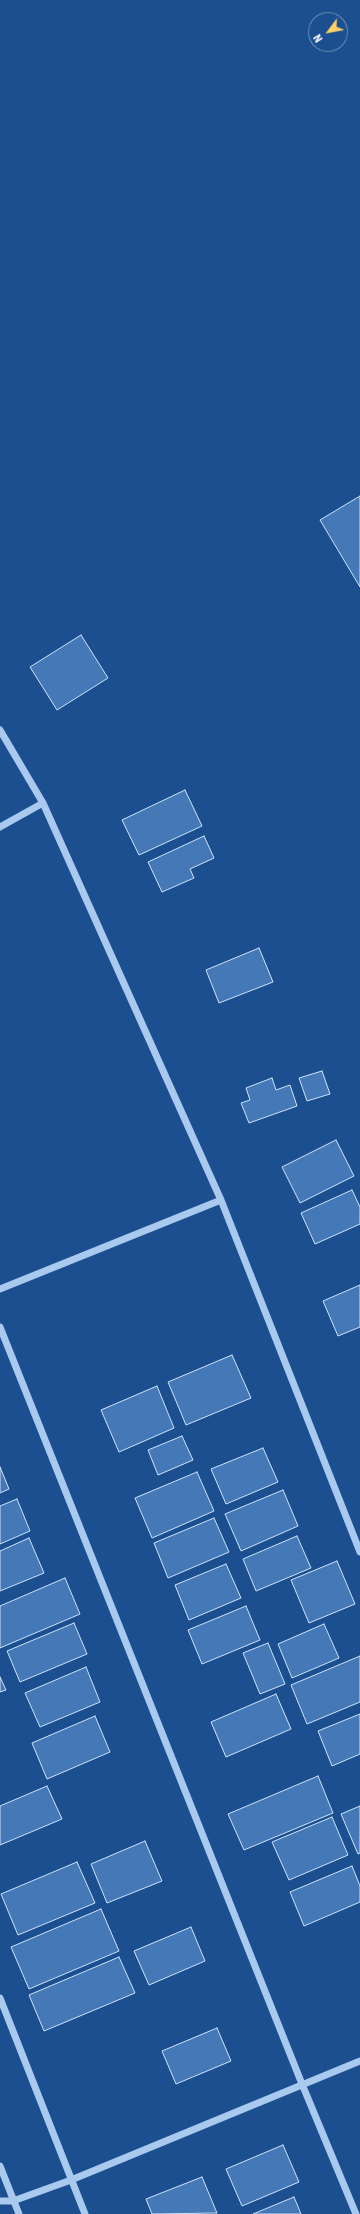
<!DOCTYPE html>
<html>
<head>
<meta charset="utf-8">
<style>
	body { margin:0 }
	#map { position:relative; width:360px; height:2214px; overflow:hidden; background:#1b4f8f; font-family:"Source Sans 3",sans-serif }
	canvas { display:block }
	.north { position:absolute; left:308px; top:12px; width:40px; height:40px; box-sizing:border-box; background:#1b4f8f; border:1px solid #7695bc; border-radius:50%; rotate:238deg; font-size:11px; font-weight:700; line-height:16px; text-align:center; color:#fff }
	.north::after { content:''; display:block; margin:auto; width:14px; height:18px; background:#ffd166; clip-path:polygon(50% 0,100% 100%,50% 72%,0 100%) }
</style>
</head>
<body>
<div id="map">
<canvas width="360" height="2214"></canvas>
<div class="north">N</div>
</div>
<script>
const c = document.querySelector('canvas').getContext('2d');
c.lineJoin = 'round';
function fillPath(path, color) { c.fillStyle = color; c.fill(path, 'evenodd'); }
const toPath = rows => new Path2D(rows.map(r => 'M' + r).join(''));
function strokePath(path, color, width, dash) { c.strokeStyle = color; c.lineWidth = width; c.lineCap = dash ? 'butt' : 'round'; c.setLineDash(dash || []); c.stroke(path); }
const building = toPath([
	[360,496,360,587,320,520,360,496],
	[81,635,108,678,57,710,30,667,81,635],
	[185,790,202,826,139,855,122,820,185,790],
	[204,836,214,858,190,869,194,878,162,892,148,862,204,836],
	[259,948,273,982,219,1003,206,970,259,948],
	[322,1071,330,1094,307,1101,299,1078,322,1071],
	[272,1078,276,1090,290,1085,297,1106,249,1123,241,1103,250,1100,246,1088,272,1078],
	[336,1140,354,1176,300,1203,282,1167,336,1140],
	[352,1190,360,1207,360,1224,315,1244,301,1213,352,1190],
	[360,1285,360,1327,338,1336,323,1301,360,1285],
	[232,1355,251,1398,186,1425,168,1382,232,1355],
	[157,1386,174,1428,119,1452,101,1410,157,1386],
	[182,1436,193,1460,158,1475,148,1450,182,1436],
	[263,1448,278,1482,226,1504,211,1469,263,1448],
	[0,1467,9,1489,0,1493,0,1467],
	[197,1472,214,1511,152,1538,135,1498,197,1472],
	[283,1490,298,1526,241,1551,225,1514,283,1490],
	[17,1499,30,1531,0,1544,0,1506,17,1499],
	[214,1518,229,1552,168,1578,154,1543,214,1518],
	[297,1536,311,1568,256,1591,243,1559,297,1536],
	[29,1538,44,1573,0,1591,0,1551,29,1538],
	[337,1561,355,1604,309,1623,291,1580,337,1561],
	[226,1564,241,1598,189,1620,175,1585,226,1564],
	[65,1578,80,1614,0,1648,0,1606,65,1578],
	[246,1606,260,1640,202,1664,188,1630,246,1606],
	[74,1623,87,1654,20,1682,7,1651,74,1623],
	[324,1624,339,1658,292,1678,278,1644,324,1624],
	[268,1643,285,1684,260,1694,243,1653,268,1643],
	[360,1656,360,1702,307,1724,291,1685,360,1656],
	[86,1667,100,1702,40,1727,25,1693,86,1667],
	[0,1677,6,1690,0,1692,0,1677],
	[276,1694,291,1729,226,1757,211,1722,276,1694],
	[360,1714,360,1754,332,1766,318,1731,360,1714],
	[95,1716,110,1752,47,1779,32,1743,95,1716],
	[318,1776,333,1813,244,1850,228,1814,318,1776],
	[47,1786,62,1819,0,1845,0,1806,47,1786],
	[360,1806,360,1853,358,1854,341,1814,360,1806],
	[332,1817,348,1855,289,1880,272,1842,332,1817],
	[145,1841,162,1881,107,1903,91,1864,145,1841],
	[77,1862,95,1903,18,1935,1,1894,77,1862],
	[352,1866,360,1886,360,1902,304,1926,290,1892,352,1866],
	[101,1909,119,1951,29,1989,11,1947,101,1909],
	[191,1927,205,1961,149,1985,134,1951,191,1927],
	[119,1957,135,1993,44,2031,29,1995,119,1957],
	[217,2028,231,2061,176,2084,162,2051,217,2028],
	[283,2145,299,2182,242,2206,226,2169,283,2145],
	[202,2177,217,2213,152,2214,146,2199,202,2177],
	[294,2197,301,2214,253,2214,294,2197]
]);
fillPath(building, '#4478b7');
strokePath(building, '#cfe3fa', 1);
strokePath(toPath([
	[0,730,43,803,221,1200,360,1552],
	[0,827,43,803],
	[0,1289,221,1200],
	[0,1327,302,2084,356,2214],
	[0,1998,85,2214],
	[0,2166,19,2214],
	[0,2201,13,2201,71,2180,360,2061]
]), '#a9c9ee', 7);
</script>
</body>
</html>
